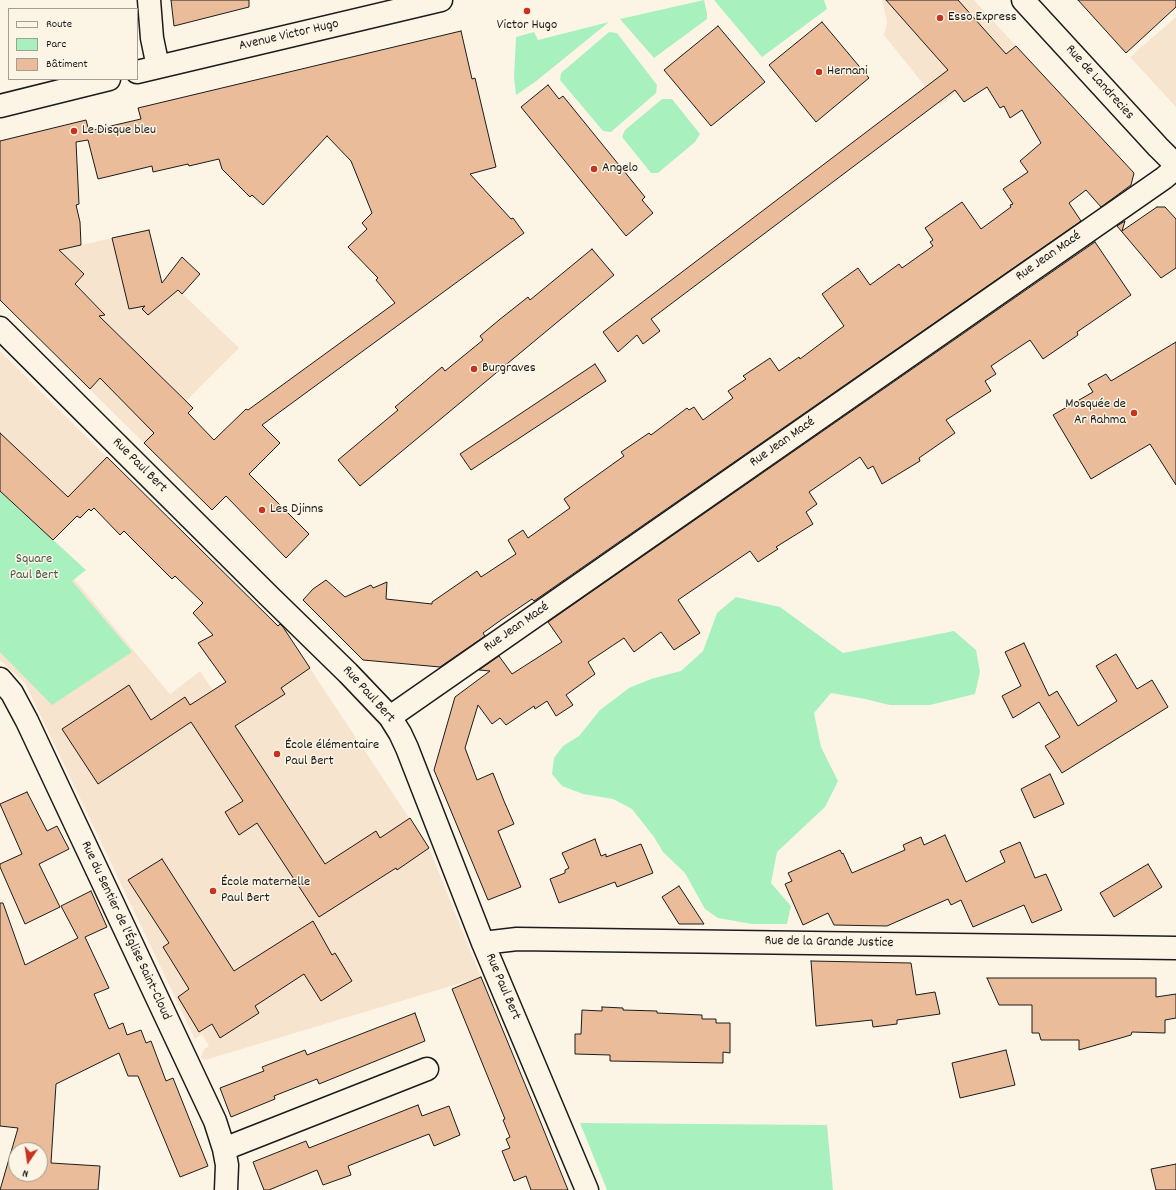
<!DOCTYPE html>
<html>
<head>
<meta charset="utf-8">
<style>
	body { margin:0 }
	#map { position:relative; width:1176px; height:1190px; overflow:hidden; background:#fcf5e5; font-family:Dekko,sans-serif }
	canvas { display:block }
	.legend { position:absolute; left:8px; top:8px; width:130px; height:72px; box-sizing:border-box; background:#fcf5e5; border:1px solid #a29e95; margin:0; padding:5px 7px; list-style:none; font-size:12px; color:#1c1c1c }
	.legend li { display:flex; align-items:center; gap:8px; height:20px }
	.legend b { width:20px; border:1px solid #a29e95 }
	.north { position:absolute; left:8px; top:1142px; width:40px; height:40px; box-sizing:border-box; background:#fcf5e5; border:1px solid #a29e95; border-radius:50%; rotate:193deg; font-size:11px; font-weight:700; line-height:16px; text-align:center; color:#1c1c1c }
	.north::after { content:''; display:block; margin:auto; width:14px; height:18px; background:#c8321e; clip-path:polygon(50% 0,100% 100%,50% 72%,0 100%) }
</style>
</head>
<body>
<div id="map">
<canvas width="1176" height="1190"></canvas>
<ul class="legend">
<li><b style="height:5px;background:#fcf5e5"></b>Route</li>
<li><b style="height:11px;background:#a8f1bf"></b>Parc</li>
<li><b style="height:11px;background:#eabc9a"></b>Bâtiment</li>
</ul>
<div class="north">N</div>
</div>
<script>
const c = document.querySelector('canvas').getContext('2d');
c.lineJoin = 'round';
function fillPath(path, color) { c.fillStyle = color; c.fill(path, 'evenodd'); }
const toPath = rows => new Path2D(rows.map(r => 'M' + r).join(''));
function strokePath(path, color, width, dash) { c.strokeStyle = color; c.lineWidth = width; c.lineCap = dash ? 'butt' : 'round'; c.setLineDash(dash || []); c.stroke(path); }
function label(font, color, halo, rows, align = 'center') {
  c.font = font + ' Dekko,sans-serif'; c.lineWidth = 3; c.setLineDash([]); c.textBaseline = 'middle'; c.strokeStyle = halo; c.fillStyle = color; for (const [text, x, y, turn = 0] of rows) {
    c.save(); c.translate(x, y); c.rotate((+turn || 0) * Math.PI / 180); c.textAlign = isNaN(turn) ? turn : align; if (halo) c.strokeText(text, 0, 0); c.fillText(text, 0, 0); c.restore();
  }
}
fillPath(toPath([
	[882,0,974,0,1016,46,940,105,884,35,887,22],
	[1176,17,1176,107,1130,57],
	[149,230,162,283,166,278,239,348,144,443,60,360,87,333,95,320,103,312,75,284,82,276,82,272,59,250],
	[0,351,119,469,76,516,0,491],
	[74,579,170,694,200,671,213,690,290,638,429,848,481,977,205,1060,201,1058,204,1049,209,1046,202,1034,195,1039,25,683,0,660,0,642]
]), '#f7e4ce');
fillPath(toPath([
	[704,0,707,13,707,19,654,58,620,19],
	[714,0,824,0,827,9,762,57],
	[609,22,535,82,516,95,514,77,516,37,534,32,538,40],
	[609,32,617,33,657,85,656,93,611,132,603,131,560,80,561,73],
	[662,99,672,99,700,134,695,142,658,173,651,173,622,137,625,130],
	[0,491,86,570,72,581,132,652,52,705,0,652],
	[736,597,780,607,843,653,954,631,976,650,980,672,975,694,930,705,890,705,865,699,831,693,814,713,821,747,838,781,825,807,777,852,771,883,791,906,787,924,752,924,718,918,705,909,685,873,663,852,654,837,632,809,613,799,583,794,562,786,552,774,554,758,563,746,579,736,600,710,629,688,651,679,681,671,703,651,717,613],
	[580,1123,827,1125,833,1190,607,1190]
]), '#a8f1bf');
const building = toPath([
	[171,0,249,0,249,7,174,26,171,0],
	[886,0,958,0,1006,54,1016,46,1134,173,1131,185,1101,207,1086,190,1069,203,1081,221,534,601,532,599,501,620,483,633,485,636,440,667,363,660,303,600,313,589,326,580,345,597,371,585,373,588,387,582,386,599,432,604,432,602,477,571,481,577,516,554,508,540,523,530,528,538,570,508,564,499,624,456,621,452,649,433,651,435,687,408,689,410,694,407,703,420,733,398,728,391,746,379,743,376,770,358,779,371,799,357,800,359,844,326,822,294,834,285,858,268,870,285,899,264,902,268,933,246,930,242,933,240,925,228,962,202,981,229,1011,207,1010,205,1013,204,1003,189,1028,172,1020,161,1041,143,1022,110,1010,118,1004,106,1000,108,987,87,964,102,955,90,651,319,660,331,643,344,637,335,618,352,603,332,948,70,886,0],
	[1078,0,1176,0,1176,7,1126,53,1078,0],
	[822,22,869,78,816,122,769,65,822,22],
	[718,26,765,82,711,126,664,70,718,26],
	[461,31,472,79,475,78,496,167,470,174,511,219,513,218,524,233,262,425,280,443,249,474,309,534,286,558,226,496,212,510,144,443,154,433,100,378,90,389,0,300,0,141,86,120,89,131,141,119,138,108,461,31],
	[327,136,351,161,372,213,362,223,367,229,348,247,378,278,376,280,395,303,248,410,246,409,214,440,188,413,193,408,99,316,105,315,75,284,84,274,59,250,81,245,80,222,76,205,79,204,76,142,88,140,98,179,152,166,153,172,188,164,189,166,219,159,222,169,250,197,252,195,263,205,327,136],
	[548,85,559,99,563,96,645,197,642,200,653,213,626,236,521,107,548,85],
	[1157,207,1165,207,1176,219,1176,268,1161,278,1117,226,1125,221,1122,231,1157,207],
	[149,230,162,283,182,257,200,274,182,294,178,290,148,315,142,309,145,306,129,309,112,238,149,230],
	[1095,242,1131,295,1077,332,1078,335,1043,359,1030,340,991,366,996,374,985,381,991,391,946,420,955,433,919,458,920,461,882,484,873,466,868,469,860,457,809,492,817,504,806,512,813,524,776,547,778,549,758,562,750,551,678,600,700,633,674,650,661,632,634,652,624,638,588,662,595,674,566,695,573,705,556,716,547,701,535,709,534,706,506,725,500,718,492,724,478,705,465,748,477,780,493,773,504,801,514,824,498,831,521,887,488,900,434,770,455,697,490,671,479,670,499,656,512,674,562,642,548,622,1095,242],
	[592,249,614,275,360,486,338,460,398,410,395,407,442,367,445,371,483,340,480,336,499,320,528,297,530,300,592,249],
	[1176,342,1176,485,1150,444,1091,479,1053,415,1093,392,1088,384,1106,374,1111,381,1176,342],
	[595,364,606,381,471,470,460,454,595,364],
	[0,433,68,497,107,457,278,626,280,624,283,627,310,668,281,688,285,694,235,726,325,864,376,831,380,838,410,818,429,848,397,870,396,868,319,917,257,823,239,835,225,812,243,801,191,722,98,784,62,729,129,685,151,720,185,697,190,705,226,682,198,643,213,635,193,613,203,603,175,576,172,579,124,531,120,535,94,508,91,511,89,509,80,518,77,516,53,540,0,491,0,433],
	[1024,643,1049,696,1057,691,1078,726,1117,701,1096,666,1116,654,1137,689,1152,680,1168,707,1062,773,1045,746,1060,737,1039,702,1013,718,1002,696,1021,686,1005,652,1024,643],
	[1050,774,1064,804,1034,818,1021,789,1050,774],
	[27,792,47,831,57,826,69,849,39,864,60,907,25,924,0,867,0,864,22,854,0,804,27,792],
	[945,835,966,882,1005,862,1000,851,1020,842,1035,878,1046,874,1062,910,1032,923,1024,905,973,927,961,900,951,905,948,899,887,926,834,925,828,913,803,925,785,884,792,881,788,873,840,850,842,854,843,853,852,873,905,850,903,845,921,837,924,845,945,835],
	[595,839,601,856,606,854,606,857,641,844,653,873,617,887,615,882,559,903,550,879,565,873,565,870,569,868,562,853,595,839],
	[162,859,234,971,313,921,332,955,335,953,352,981,321,1001,304,974,255,1006,259,1013,220,1038,212,1024,199,1032,178,997,189,989,163,947,169,943,128,880,162,859],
	[1148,864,1162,887,1114,917,1100,893,1148,864],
	[679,886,704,924,679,924,662,897,679,886],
	[91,891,107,927,85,937,109,988,94,994,109,1029,123,1023,127,1035,141,1030,146,1043,151,1041,166,1081,173,1078,208,1166,180,1177,138,1076,128,1076,119,1053,56,1084,51,1163,100,1166,98,1190,0,1190,18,1128,0,1126,0,903,3,903,25,965,78,938,61,906,91,891],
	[16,1150,40,1150,40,1174,16,1174,16,1150],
	[811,961,911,963,916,995,935,992,940,1014,897,1020,897,1024,873,1027,872,1020,816,1026,811,961],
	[481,977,536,1111,568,1190,531,1190,526,1176,514,1181,502,1151,510,1148,506,1139,510,1137,503,1120,505,1119,452,989,481,977],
	[987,978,1156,978,1156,997,1176,994,1176,1018,1165,1020,1165,1033,1132,1032,1131,1035,1079,1050,1079,1040,1041,1040,1039,1033,1032,1033,1032,1005,999,1005,987,978],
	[602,1007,623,1008,623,1010,657,1011,657,1013,702,1015,702,1019,716,1019,716,1023,730,1023,730,1053,723,1052,723,1063,610,1061,610,1055,575,1054,575,1034,581,1034,582,1010,602,1011,602,1007],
	[415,1013,425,1041,319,1084,317,1079,274,1096,275,1099,231,1117,220,1088,264,1071,262,1067,305,1050,307,1055,415,1013],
	[1006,1050,1015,1085,960,1098,952,1063,1006,1050],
	[418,1105,422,1116,449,1106,460,1135,434,1146,429,1134,348,1166,351,1175,323,1185,317,1170,269,1190,264,1190,253,1162,306,1141,309,1148,418,1105],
	[1176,1164,1176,1190,1156,1190,1151,1169,1176,1164]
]);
fillPath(building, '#eabc9a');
strokePath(building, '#1c1c1c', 1);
const street = toPath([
	[149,0,152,38,158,67],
	[137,72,441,0],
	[0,106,109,79],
	[0,328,268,595,348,673,390,717,400,733,407,748,483,943,587,1190],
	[0,679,12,693,27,721,215,1121,224,1149,227,1165,226,1190],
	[390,717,1164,178,1176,168],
	[483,943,517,939,1176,948],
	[224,1149,427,1069]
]);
const secondary = toPath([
	[1023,0,1158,147,1176,165]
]);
strokePath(street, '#1c1c1c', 25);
strokePath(secondary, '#1c1c1c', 25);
strokePath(street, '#fcf5e5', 22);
strokePath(secondary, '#fcf5e5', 22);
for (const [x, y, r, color] of [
	[527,11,4,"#c8321e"],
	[940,18,4,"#c8321e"],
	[819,72,4,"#c8321e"],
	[74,131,4,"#c8321e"],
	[594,169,4,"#c8321e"],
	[474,369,4,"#c8321e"],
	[1134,413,4,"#c8321e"],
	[262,510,4,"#c8321e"],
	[277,754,4,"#c8321e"],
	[213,891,4,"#c8321e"]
]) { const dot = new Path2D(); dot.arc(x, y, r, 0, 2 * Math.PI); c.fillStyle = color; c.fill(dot); strokePath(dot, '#fcf5e5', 1.5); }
label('14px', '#1c1c1c', '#fcf5e5', [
	["Esso Express",948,18],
	["Victor Hugo",527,26,"center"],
	["Hernani",827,72],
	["Le Disque bleu",82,131],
	["Angelo",602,169],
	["Burgraves",482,369],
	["Mosquée de",1126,405,"right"],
	["Ar Rahma",1126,421,"right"],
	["Les Djinns",270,510],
	["École élémentaire",285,746],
	["Paul Bert",285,762],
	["École maternelle",221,883],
	["Paul Bert",221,899]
], 'left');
label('14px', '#1c1c1c', '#fcf5e5', [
	["Avenue Victor Hugo",289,36,-13],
	["Rue de Landrecies",1099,83,48],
	["Rue Jean Macé",1049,257,-35],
	["Rue Jean Macé",783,443,-35],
	["Rue Paul Bert",139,466,45],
	["Rue Jean Macé",517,628,-35],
	["Rue Paul Bert",368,695,48],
	["Rue du Sentier de l'Église Saint-Cloud",125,931,65],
	["Rue de la Grande Justice",829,943,1],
	["Rue Paul Bert",502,987,67]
]);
label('14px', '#465c4d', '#fcf5e5', [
	["Square",34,560],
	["Paul Bert",34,576]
]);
</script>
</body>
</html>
